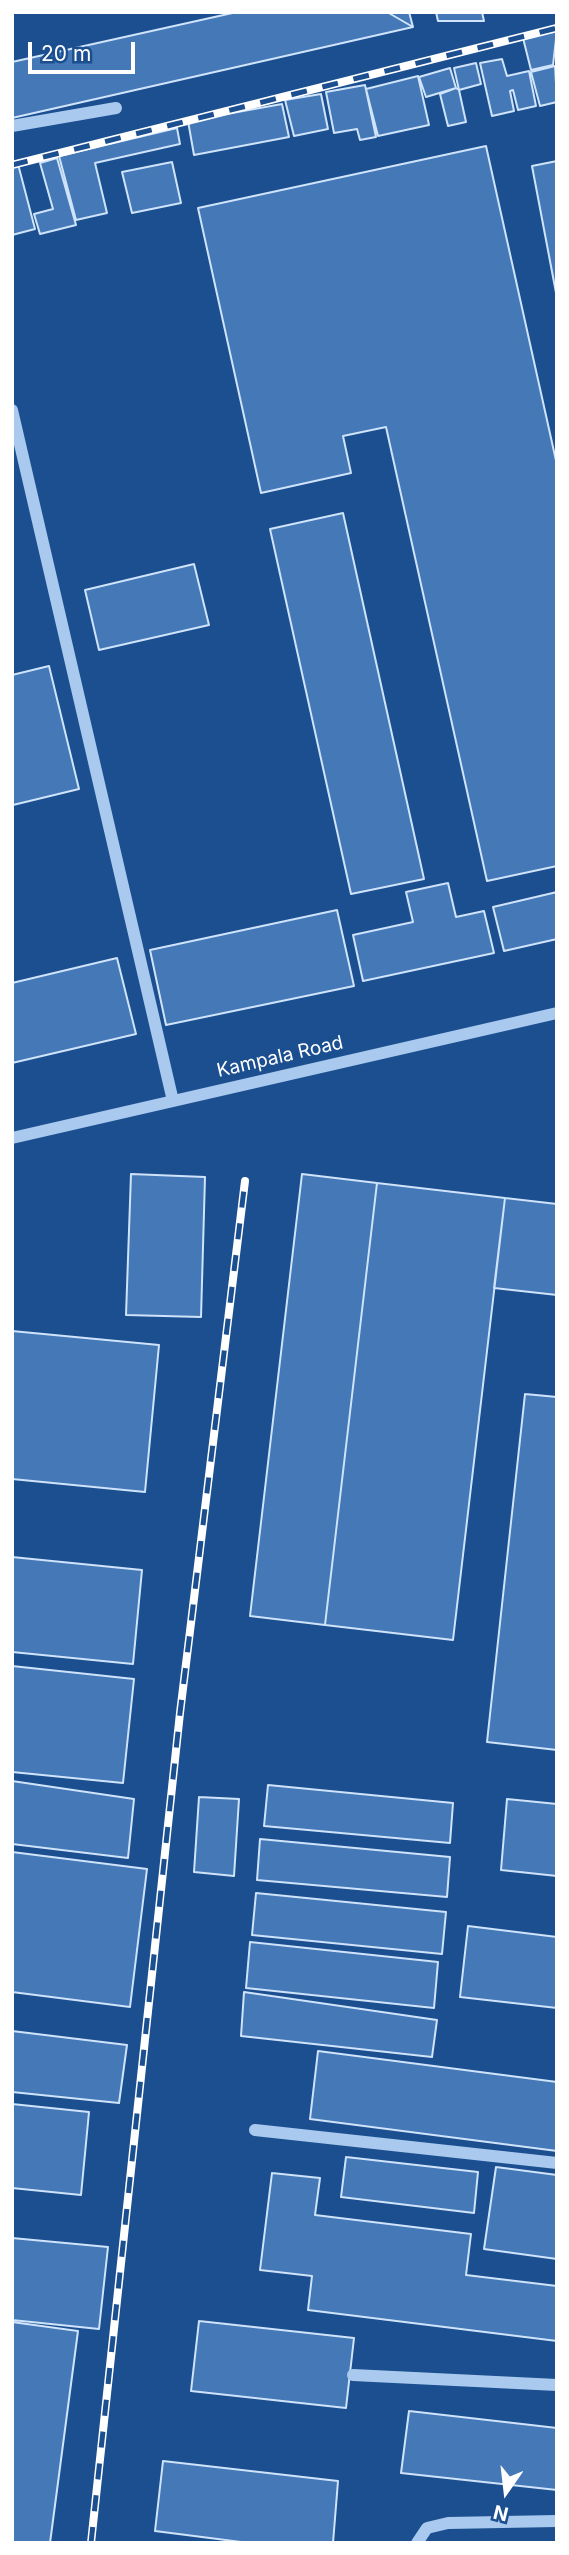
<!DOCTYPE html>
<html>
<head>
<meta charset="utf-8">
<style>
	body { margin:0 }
	#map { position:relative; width:569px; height:2555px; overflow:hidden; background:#1b4f8f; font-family:Inter,sans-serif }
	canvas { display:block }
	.frame { position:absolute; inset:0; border:14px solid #fff; pointer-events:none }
	.north { position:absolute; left:471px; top:2457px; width:70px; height:70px; -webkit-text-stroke:5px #1b4f8f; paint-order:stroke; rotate:194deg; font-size:19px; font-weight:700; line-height:28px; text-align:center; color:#fff }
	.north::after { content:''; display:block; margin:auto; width:24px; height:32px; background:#fff; clip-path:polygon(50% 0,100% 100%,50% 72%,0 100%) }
	.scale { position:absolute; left:28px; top:42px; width:107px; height:32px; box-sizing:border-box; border:4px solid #fff; border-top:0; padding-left:9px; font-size:21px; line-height:24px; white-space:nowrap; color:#fff; -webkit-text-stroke:5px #1b4f8f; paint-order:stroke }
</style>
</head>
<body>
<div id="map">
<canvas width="569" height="2555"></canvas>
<div class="frame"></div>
<div class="north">N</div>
<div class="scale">20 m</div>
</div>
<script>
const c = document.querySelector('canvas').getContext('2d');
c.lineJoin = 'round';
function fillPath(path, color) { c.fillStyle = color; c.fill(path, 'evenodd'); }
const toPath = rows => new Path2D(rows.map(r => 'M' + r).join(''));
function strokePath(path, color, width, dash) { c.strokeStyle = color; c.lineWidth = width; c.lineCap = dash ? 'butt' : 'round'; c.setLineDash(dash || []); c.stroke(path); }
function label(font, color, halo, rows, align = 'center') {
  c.font = font + ' Inter,sans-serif'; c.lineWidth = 6; c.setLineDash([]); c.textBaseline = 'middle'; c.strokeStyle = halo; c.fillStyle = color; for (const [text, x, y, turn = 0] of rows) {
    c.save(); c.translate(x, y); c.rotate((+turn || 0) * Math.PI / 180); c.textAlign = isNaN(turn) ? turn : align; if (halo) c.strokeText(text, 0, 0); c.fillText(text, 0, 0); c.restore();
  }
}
const building = toPath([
	[237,12,387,12,413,27,12,118,12,62,237,12],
	[387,12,409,12,413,27,387,12],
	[436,12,482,12,484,21,438,21,436,12],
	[557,30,553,65,531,70,523,38,557,30],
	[502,59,507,76,529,71,536,106,518,110,513,90,510,91,514,111,492,116,480,63,502,59],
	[476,63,481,84,459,90,454,68,476,63],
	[555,66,557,102,540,106,531,72,555,66],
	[450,68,456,88,426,97,419,77,450,68],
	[418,76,429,125,378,136,366,89,418,76],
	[365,85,376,137,360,140,357,129,334,133,326,92,365,85],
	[456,88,459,90,466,122,448,126,440,94,456,88],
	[321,94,328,129,294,136,285,100,321,94],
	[282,104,289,137,194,155,188,121,282,104],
	[177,128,180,144,95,163,107,213,76,220,59,156,177,128],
	[486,146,557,465,557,866,487,881,386,427,343,436,351,473,261,493,198,208,486,146],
	[57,158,76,225,40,234,34,214,53,209,40,163,57,158],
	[557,161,557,298,532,166,557,161],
	[172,162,181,203,132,213,122,172,172,162],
	[18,164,35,229,12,235,12,166,18,164],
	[343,513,424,879,351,894,270,529,343,513],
	[194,564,209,625,99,650,85,590,194,564],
	[49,666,79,789,13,805,12,675,49,666],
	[448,883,456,917,484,911,494,953,363,981,353,935,413,922,406,892,448,883],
	[557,892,557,939,504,951,493,907,557,892],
	[337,910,354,986,166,1025,150,950,337,910],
	[117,958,136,1034,12,1063,12,983,117,958],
	[131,1174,205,1177,201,1317,126,1315,131,1174],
	[302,1174,377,1183,325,1625,250,1616,302,1174],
	[377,1183,505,1198,453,1640,325,1625,377,1183],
	[505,1198,557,1204,557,1295,494,1288,505,1198],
	[12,1331,159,1345,145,1492,12,1479,12,1331],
	[525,1394,557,1397,557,1750,487,1742,525,1394],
	[12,1557,142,1570,133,1664,12,1652,12,1557],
	[12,1666,134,1679,123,1783,12,1772,12,1666],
	[12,1781,134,1799,128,1858,12,1844,12,1781],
	[268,1785,453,1803,450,1843,264,1826,268,1785],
	[199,1797,239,1799,234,1876,194,1872,199,1797],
	[507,1799,557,1804,557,1876,501,1870,507,1799],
	[260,1839,450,1857,447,1897,257,1880,260,1839],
	[12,1852,147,1869,130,2007,12,1992,12,1852],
	[256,1893,446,1912,442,1954,252,1935,256,1893],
	[468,1926,557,1937,557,2008,460,1997,468,1926],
	[250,1942,438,1962,434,2008,246,1988,250,1942],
	[244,1992,437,2020,432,2057,241,2036,244,1992],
	[12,2031,127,2045,119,2103,12,2092,12,2031],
	[318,2051,557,2082,557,2151,310,2119,318,2051],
	[12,2104,89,2112,81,2195,12,2188,12,2104],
	[346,2157,478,2172,474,2213,341,2197,346,2157],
	[496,2167,557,2175,557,2259,484,2249,496,2167],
	[272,2173,320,2178,315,2215,471,2234,466,2275,557,2286,557,2341,308,2310,312,2276,260,2270,272,2173],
	[12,2238,108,2247,99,2329,12,2320,12,2238],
	[199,2321,354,2338,346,2408,191,2391,199,2321],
	[12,2322,78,2331,50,2543,12,2543,12,2322],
	[409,2411,557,2428,557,2490,401,2473,409,2411],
	[163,2461,338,2481,333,2543,249,2543,155,2531,163,2461]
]);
fillPath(building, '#4478b7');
strokePath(building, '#cfe3fa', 2);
strokePath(toPath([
	[12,126,116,108],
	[12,410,173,1101],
	[12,1138,557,1013],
	[255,2130,557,2163],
	[353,2375,557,2385],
	[417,2543,427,2528,448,2523,557,2521]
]), '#a9c9ee', 12);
const rail = toPath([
	[12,165,557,28],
	[91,2543,180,1713,245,1181]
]);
strokePath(rail, '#fff', 8);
strokePath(rail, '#1b4f8f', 5, [16]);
label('19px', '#fff', '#1b4f8f', [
	["Kampala Road",280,1057,-13]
]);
</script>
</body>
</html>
